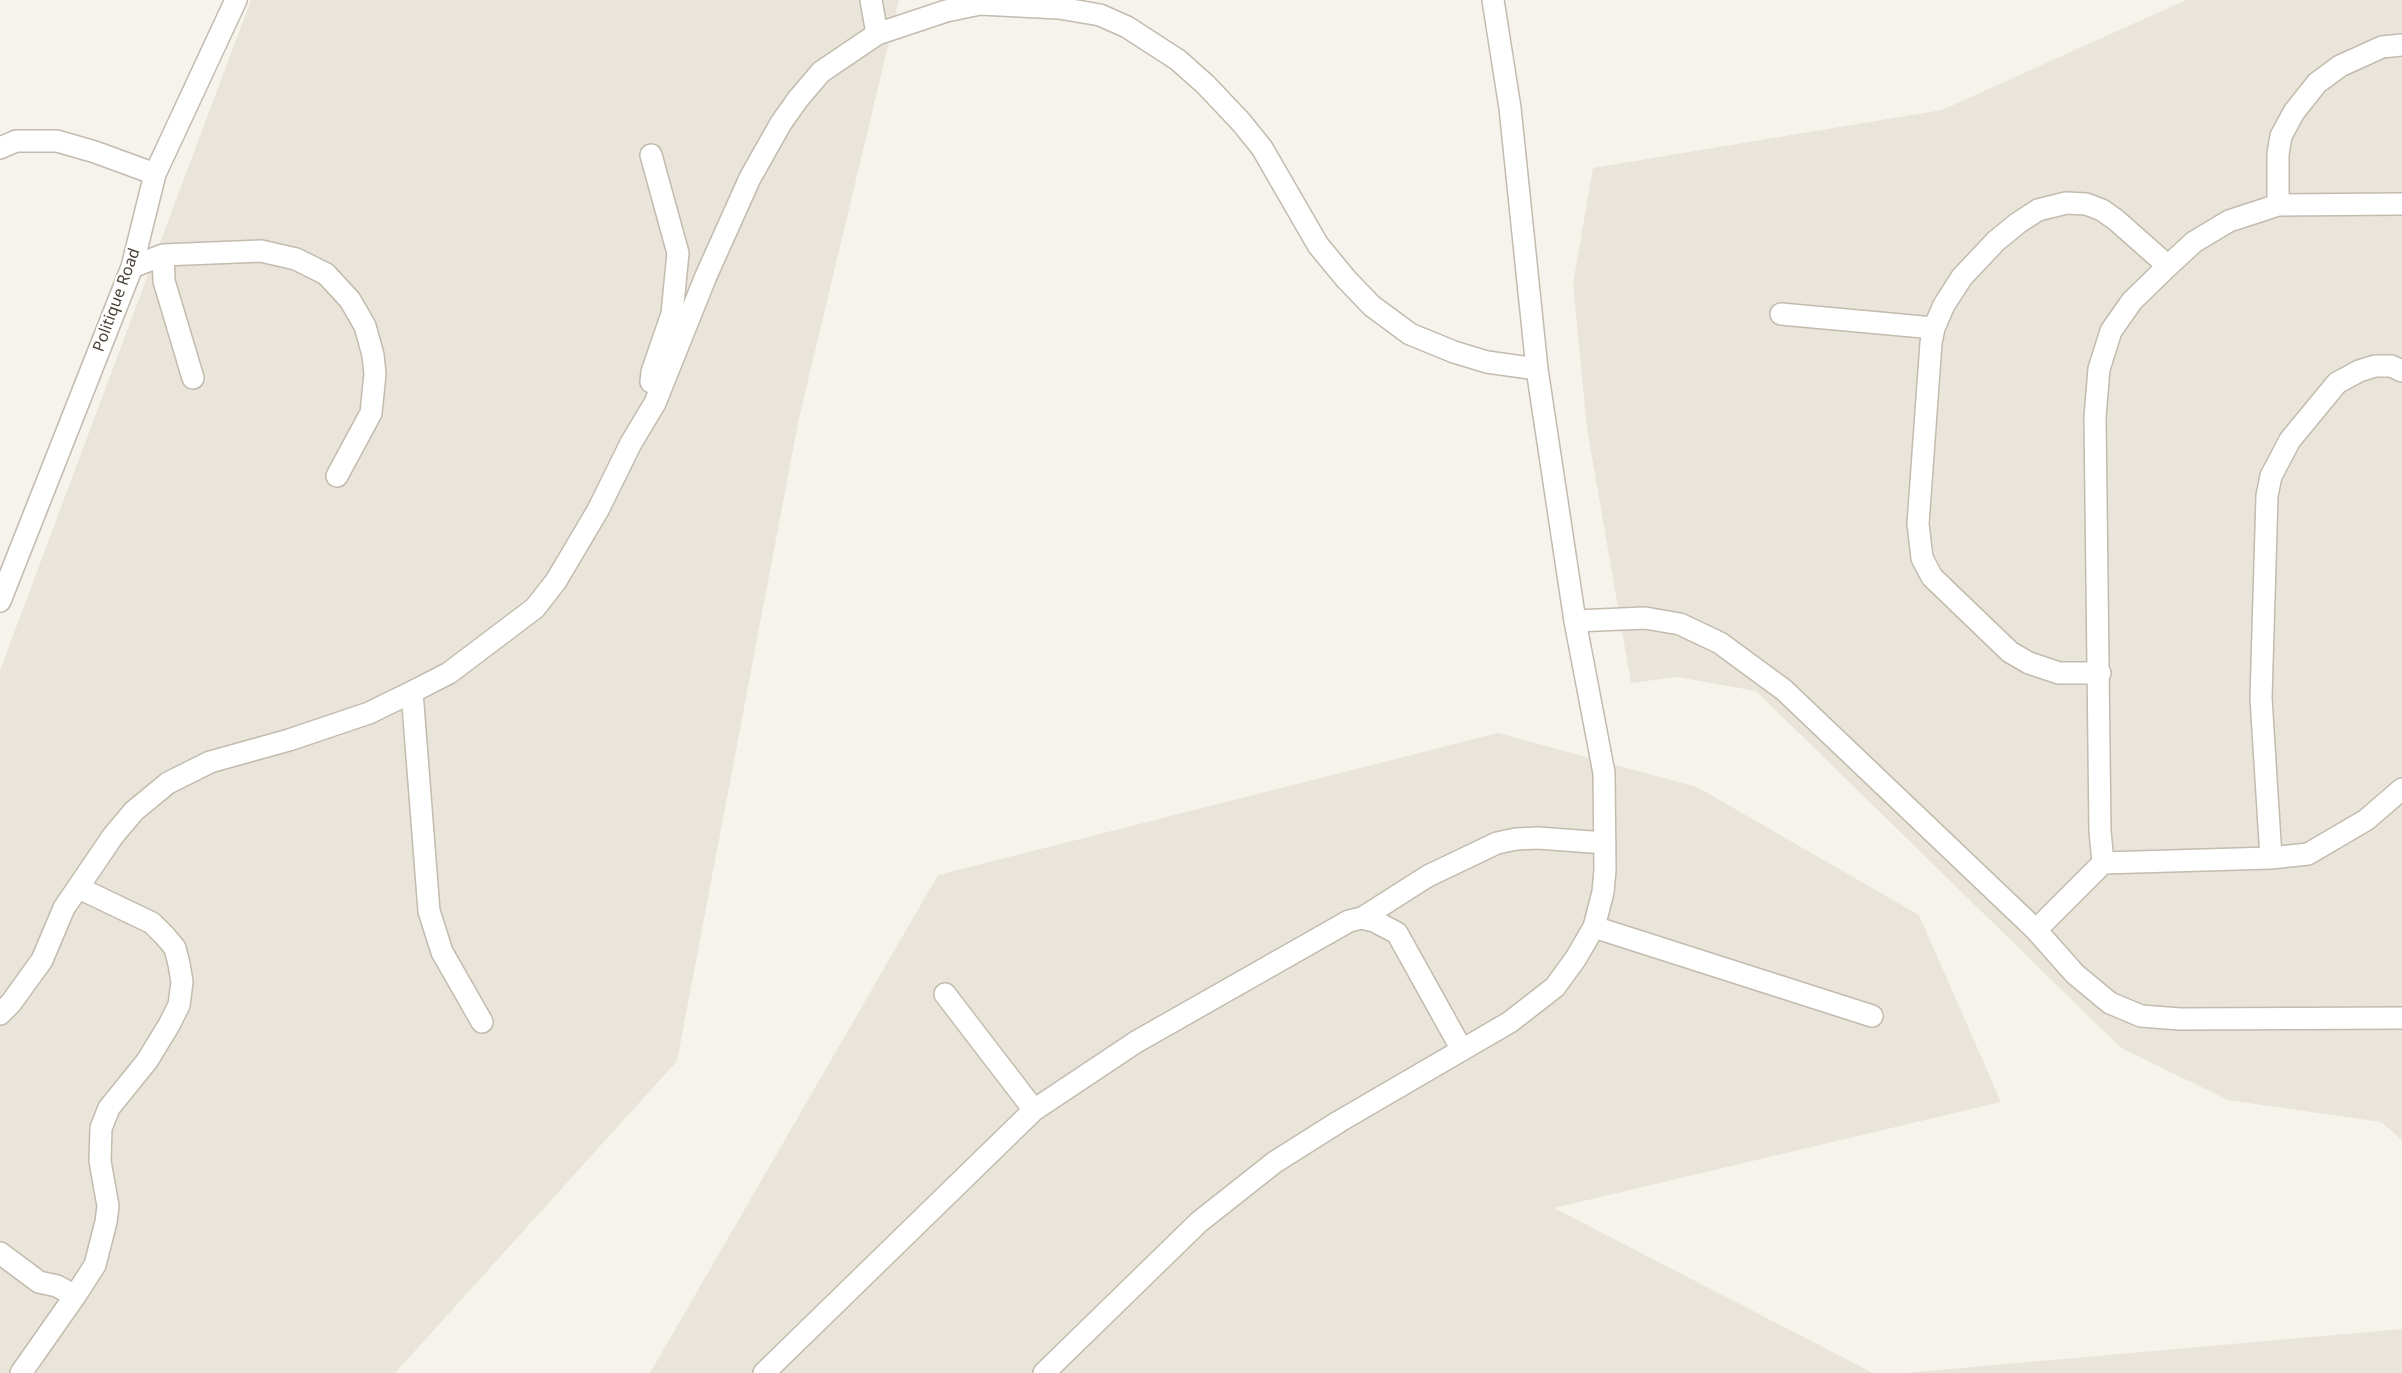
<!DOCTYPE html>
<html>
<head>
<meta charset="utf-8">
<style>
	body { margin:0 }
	canvas { display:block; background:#f6f3ec }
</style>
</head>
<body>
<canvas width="2402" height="1373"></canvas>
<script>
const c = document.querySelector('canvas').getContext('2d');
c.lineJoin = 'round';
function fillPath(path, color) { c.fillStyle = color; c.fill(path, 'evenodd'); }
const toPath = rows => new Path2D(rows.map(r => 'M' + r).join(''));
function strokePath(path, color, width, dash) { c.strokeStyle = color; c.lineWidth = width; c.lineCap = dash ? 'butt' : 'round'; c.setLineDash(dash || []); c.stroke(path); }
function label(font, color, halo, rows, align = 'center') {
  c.font = font + ' "Noto Sans",sans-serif'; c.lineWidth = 4.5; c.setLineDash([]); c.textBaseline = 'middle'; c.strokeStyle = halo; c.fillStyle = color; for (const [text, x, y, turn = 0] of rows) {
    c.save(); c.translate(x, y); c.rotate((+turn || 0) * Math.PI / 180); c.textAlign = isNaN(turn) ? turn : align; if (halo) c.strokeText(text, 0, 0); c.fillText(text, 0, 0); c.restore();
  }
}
fillPath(toPath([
	[251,0,899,0,799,418,677,1061,395,1373,0,1373,0,670],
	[2186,0,2402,0,2402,1140,2381,1122,2228,1100,2121,1048,1756,691,1677,677,1631,683,1587,428,1573,284,1593,168,1942,110],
	[1498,733,1697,787,1919,915,2001,1102,1554,1208,1873,1373,650,1373,938,875],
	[2402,1329,2402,1373,1905,1373]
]), '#eae5da');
const minor = toPath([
	[871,0,877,34],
	[0,148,16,141,57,141,95,152,155,174],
	[651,155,678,253,672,314,652,372,651,382],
	[2278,205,2278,154,2281,136,2294,112,2317,83,2340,66,2382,47,2402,45],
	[163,255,164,281,193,378],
	[132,267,163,255,261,251,296,259,326,274,350,300,365,326,373,355,375,374,371,413,337,476],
	[1781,314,1934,328],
	[0,601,132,267,155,174,236,0],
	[1575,621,1645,618,1680,624,1720,643,1784,690,2036,930,2075,974,2110,1003,2141,1016,2180,1019,2402,1018],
	[2100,673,2059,673,2029,663,2010,652,1932,577,1922,558,1918,524,1931,343,1934,328,1944,305,1962,277,1996,241,2018,223,2038,210,2066,203,2086,204,2102,210,2116,220,2168,266],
	[412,692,429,911,442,952,482,1022],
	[2271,858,2261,698,2267,496,2271,476,2290,440,2337,383,2359,371,2375,366,2391,366,2402,371],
	[2103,863,2271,858,2308,854,2366,820,2402,789],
	[1362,918,1428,876,1497,843,1516,839,1538,838,1605,843],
	[1594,927,1872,1016],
	[2036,930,2103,863,2100,831,2095,417,2099,369,2111,331,2132,301,2168,266,2194,242,2229,221,2278,205,2402,204],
	[945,994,1034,1110],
	[0,1014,11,1003,42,960,64,908,113,836,134,811,168,783,210,762,289,740,369,713,412,692,449,673,535,608,556,581,598,510,631,443,655,403,706,276,750,178,781,123,798,99,821,72,877,34,946,11,980,4,1059,8,1100,15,1127,27,1178,60,1206,85,1241,122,1262,148,1318,245,1346,279,1372,306,1410,334,1454,352,1487,362,1537,369],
	[0,1253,39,1282,57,1286,75,1296,95,1265,106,1222,108,1206,100,1161,101,1128,109,1108,147,1061,169,1025,179,1005,182,982,179,964,175,948,164,935,152,923,79,888],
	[21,1373,75,1296],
	[764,1373,1034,1110,1136,1042,1349,921,1362,918,1374,921,1397,933,1462,1050],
	[1044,1373,1199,1222,1275,1162,1340,1121,1510,1022,1555,987,1576,958,1594,927,1603,892,1605,870,1604,773,1575,621,1537,369,1510,108,1493,0]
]);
strokePath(minor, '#c2bbae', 24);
strokePath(minor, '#fff', 21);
label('16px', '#4b4439', '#fff', [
	["Politique Road",117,300,-70]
]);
</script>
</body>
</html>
